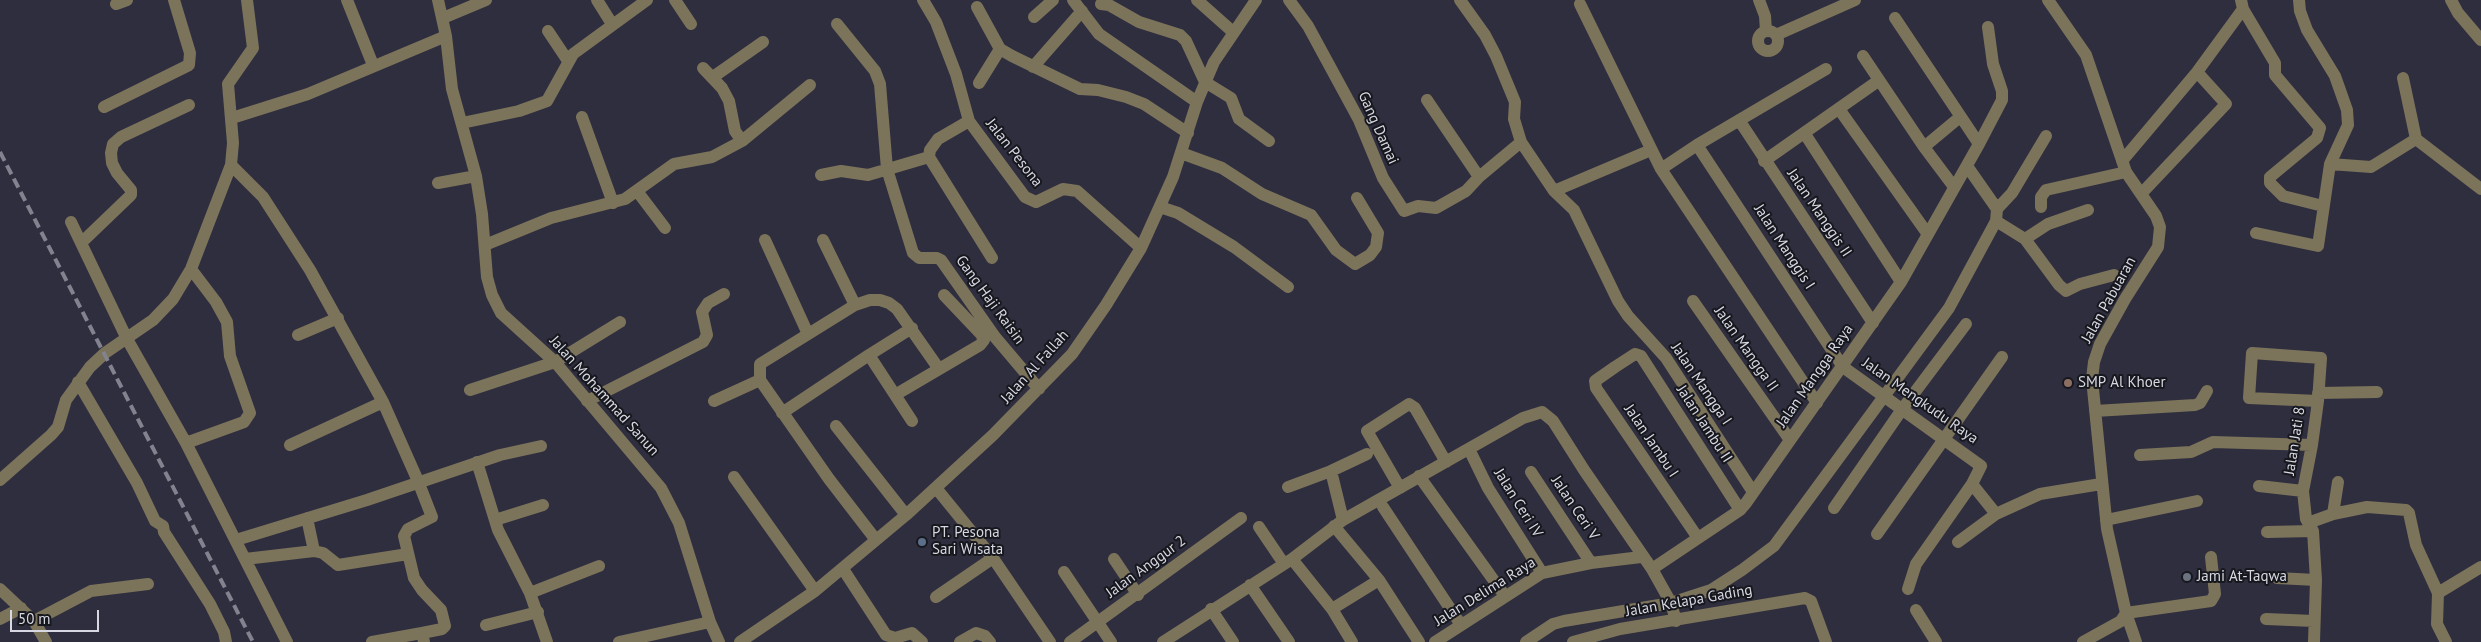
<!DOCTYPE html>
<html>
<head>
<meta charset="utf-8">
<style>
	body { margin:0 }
	#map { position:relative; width:2481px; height:642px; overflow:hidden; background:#2e2e3e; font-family:"PT Sans",sans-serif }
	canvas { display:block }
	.scale { position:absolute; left:10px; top:610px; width:89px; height:22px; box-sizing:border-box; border:2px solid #d7d8e2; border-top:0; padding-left:6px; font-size:15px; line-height:18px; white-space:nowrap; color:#d7d8e2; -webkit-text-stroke:4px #17171e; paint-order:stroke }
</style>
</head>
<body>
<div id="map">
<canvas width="2481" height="642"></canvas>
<div class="scale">50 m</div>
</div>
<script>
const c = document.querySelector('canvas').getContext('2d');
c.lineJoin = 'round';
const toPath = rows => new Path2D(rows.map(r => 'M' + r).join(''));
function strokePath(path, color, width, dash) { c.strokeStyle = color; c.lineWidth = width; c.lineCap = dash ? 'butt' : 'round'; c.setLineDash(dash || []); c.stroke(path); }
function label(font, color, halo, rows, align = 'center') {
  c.font = font + ' "PT Sans",sans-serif'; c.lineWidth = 4; c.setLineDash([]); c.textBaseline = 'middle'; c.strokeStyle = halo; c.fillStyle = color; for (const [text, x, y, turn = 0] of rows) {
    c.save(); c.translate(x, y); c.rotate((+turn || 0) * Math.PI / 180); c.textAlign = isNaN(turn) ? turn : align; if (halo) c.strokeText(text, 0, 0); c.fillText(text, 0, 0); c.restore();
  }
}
strokePath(toPath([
	[347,0,373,65],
	[438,0,446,36,452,89,476,176,482,214,487,277,492,295,501,313,555,362,661,488,679,523,710,622,719,642],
	[597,0,612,24],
	[675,0,691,24],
	[923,0,936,22,956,74,969,121,1025,197,1036,202,1063,189,1077,191,1141,248],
	[1073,0,1099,34,1197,102],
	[1197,0,1233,32],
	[1289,0,1308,26,1359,120,1383,178,1404,211,1418,206,1436,208,1466,191,1479,177,1521,142],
	[1460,0,1485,35,1496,56,1515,102,1514,119,1521,142,1554,191,1574,210,1618,301,1628,316,1666,358,1753,492],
	[1759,0,1765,16,1766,31],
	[2048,0,2086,55,2126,172,2156,216,2160,227,2158,247,2125,299,2100,344,2094,362,2092,379,2107,529,2126,613,2136,642],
	[2451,0,2458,13,2481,40],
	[116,4,127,0],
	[1101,4,1109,5,1139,22,1180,35,1186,41,1205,82,1231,98,1239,119,1269,141],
	[1580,4,1661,169,1817,403],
	[977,7,1000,49,1012,56,1080,89,1098,90,1126,97,1144,104,1188,133],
	[2243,9,2275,63,2275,75,2320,128,2317,138,2270,177,2270,183,2283,196,2323,206],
	[1034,17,1053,0],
	[443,18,486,0],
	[1895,18,1979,144],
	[837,24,875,71,880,84,887,169,913,253,919,258,937,258,941,260,995,337,1039,389],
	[548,31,568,61],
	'1758 41a10 10 0 1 1 20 0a10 10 0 1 1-20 0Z',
	[1776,35,1855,0],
	[1863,56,1924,147,1954,187],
	[1033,67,1082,11],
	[703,68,722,88,729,101,735,131,742,141],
	[713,77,763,42],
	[2403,78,2416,139],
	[979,83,1000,49],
	[1427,100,1479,177],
	[104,107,189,65,190,53,174,0],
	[1839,109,1927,233],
	[582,117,613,203],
	[232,118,308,94,446,36],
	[1739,120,1873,323],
	[969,121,938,139,930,150,929,157,992,258],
	[462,123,519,111,547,101,573,54,647,0],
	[1805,134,1901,282],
	[1697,145,1843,367,1981,466,1972,484,1916,564,1908,589],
	[1924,147,1960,117],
	[1181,153,1222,168,1262,194,1311,215,1336,250,1355,264,1370,255,1376,247,1378,233,1357,198],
	[1764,161,1878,81],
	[2122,161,2197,72,2243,9,2241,0],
	[2330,164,2371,167,2416,139,2481,189],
	[231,165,263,197,310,270,383,402,418,481,432,517,408,529,404,536,414,578,422,590,441,610,445,626,442,629,422,633,424,642],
	[1661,169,1697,145,1826,69],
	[821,175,841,171,868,175,929,157],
	[438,183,476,176],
	[637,191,665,228],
	[1554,191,1651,150],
	[2141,194,2226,104,2197,72],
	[1160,207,1178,213,1234,247,1288,287],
	[2041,207,2041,197,2046,190,2126,172],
	[1997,209,2012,193,2046,136],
	[1996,221,2025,239,2048,224,2088,210],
	[71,222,127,339,186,443,287,642],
	[2256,233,2318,246,2330,164,2348,125,2347,110,2335,76,2307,30,2300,11,2299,0],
	[2025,239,2059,285,2066,291,2080,284,2114,275],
	[765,240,808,334],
	[823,240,855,305],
	[81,243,131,195,131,190,117,173,112,163,111,153,113,144,121,137,189,105],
	[485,245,551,218,625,199,674,164,712,157,742,141,810,85],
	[1693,301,1790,440],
	[298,335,338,318],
	[869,355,912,328],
	[78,382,137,483,155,521,163,526,164,532,210,604,224,632,226,642],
	[470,390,555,362,620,322],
	[2318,393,2377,392],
	[895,395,980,345,984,340,981,334,944,295],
	[587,401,703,342,707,335,702,312,708,303,724,294],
	[714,401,760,380],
	[2095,411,2195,405,2200,403,2207,391],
	[782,413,869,355,912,421],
	[836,426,906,515],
	[186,443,244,422,250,413,230,356,227,322,216,302,191,269],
	[290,445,383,402],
	[1469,449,1488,488,1542,573],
	[2140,455,2191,452,2213,442,2312,445],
	[477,462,498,530,530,593,547,642],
	[1531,472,1591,563],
	[1419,476,1505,596],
	[734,477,815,591],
	[0,480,51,435,58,427,66,400,90,367,105,353,153,320,173,299,191,269,231,165,233,143,228,84,253,48,247,0],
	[2259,486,2303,491],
	[1288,487,1331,471],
	[936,488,993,558,1050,642],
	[1400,488,1367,431,1409,404,1415,408,1446,462],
	[1383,507,1461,625],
	[1834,508,1903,408,1966,324],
	[1996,514,2040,494,2101,484],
	[2333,514,2338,482],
	[307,518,314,551],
	[495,520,543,505],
	[1343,520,1331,471,1367,454],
	[2106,520,2197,501],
	[2308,523,2333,514,2367,507,2406,510,2409,513,2416,545,2438,593,2437,624,2446,642],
	[1334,526,1379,580,1419,642],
	[1259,527,1284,564],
	[2267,532,2313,531],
	[1877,534,2002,357],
	[1698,538,1596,388,1595,381,1615,367,1635,354,1641,356,1740,510],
	[236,540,367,500,500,455,541,446],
	[876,540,829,479,760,380,760,364,855,305,870,300,880,300,889,303,897,309,939,369],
	[1958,542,1996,514,1972,484],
	[245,559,314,551,323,553,338,565,408,554],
	[1114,559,1138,595],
	[1292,559,1332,609,1352,642],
	[843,569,886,635,895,638,912,633,922,642],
	[1652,569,1740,510,1746,503,1901,282,1979,144,2002,100,2002,91,1993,64,1988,27],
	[1064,572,1111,642],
	[2277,578,2316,580],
	[1250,585,1289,642],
	[0,589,34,621,46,642],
	[530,593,599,566],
	[2438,593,2481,567],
	[936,597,993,558],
	[1211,609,1233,642],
	[1332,609,1379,580],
	[1916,610,1936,642],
	[0,619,21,608],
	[2266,619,2314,621],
	[34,621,91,591,148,584],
	[486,625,538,612],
	[372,642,422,633],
	[619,642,710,622],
	[740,642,815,591,906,515,993,435,1072,354,1106,305,1141,248,1173,177,1197,102,1214,62,1256,0],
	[960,642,976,633,985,636,990,642],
	[1070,642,1241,518],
	[1163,642,1292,559,1343,520,1523,418,1542,412,1553,421,1584,470,1652,569,1671,603,1676,621],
	[1435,642,1542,573,1591,563,1641,557],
	[1526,642,1553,624,1564,621,1671,603,1711,590,1742,570,1774,546,1949,308,1989,234,1996,221,1997,209,1967,166],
	[1573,642,1620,629,1805,598,1811,601,1826,642],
	[2083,642,2121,621,2126,613,2211,601,2215,594,2211,557],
	[2314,642,2316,580,2313,531,2306,519,2303,491,2312,445,2318,401,2321,358,2252,353,2249,398,2318,401]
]), '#7c735b', 12);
strokePath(toPath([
	[0,152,253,642]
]), '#838390', 4, [10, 5]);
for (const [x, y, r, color] of [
	[2068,383,5,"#8d6e63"],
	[922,542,5,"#5c6f8a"],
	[2187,577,5,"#6b7280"]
]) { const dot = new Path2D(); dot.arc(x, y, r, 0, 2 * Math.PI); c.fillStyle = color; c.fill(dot); strokePath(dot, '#17171e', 2); }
label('15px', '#d7d8e2', '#17171e', [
	["Gang Damai",1378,128,66],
	["Jalan Pesona",1014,153,52],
	["Jalan Manggis II",1819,213,56],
	["Jalan Manggis I",1784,247,57],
	["Gang Haji Raisin",990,300,54],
	["Jalan Pabuaran",2109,300,-61],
	["Jalan Mangga II",1746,349,55],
	["Jalan Al Fallah",1035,367,-48],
	["Jalan Mangga Raya",1815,376,-55],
	["Jalan Mangga I",1701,384,56],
	["Jalan Mohammad Sanun",604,396,48],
	["Jalan Mengkudu Raya",1920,401,35],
	["Jalan Jambu II",1704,424,57],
	["Jalan Jambu I",1651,441,56],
	["Jalan Jati 8",2295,441,-81],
	["Jalan Ceri IV",1518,503,58],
	["Jalan Ceri V",1575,508,56],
	["Jalan Anggur 2",1146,567,-36],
	["Jalan Delima Raya",1485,592,-32],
	["Jalan Kelapa Gading",1689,601,-10]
]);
label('15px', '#d7d8e2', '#17171e', [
	["SMP Al Khoer",2078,383],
	["PT. Pesona",932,533],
	["Sari Wisata",932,550],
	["Jami At-Taqwa",2197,577]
], 'left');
</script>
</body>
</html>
